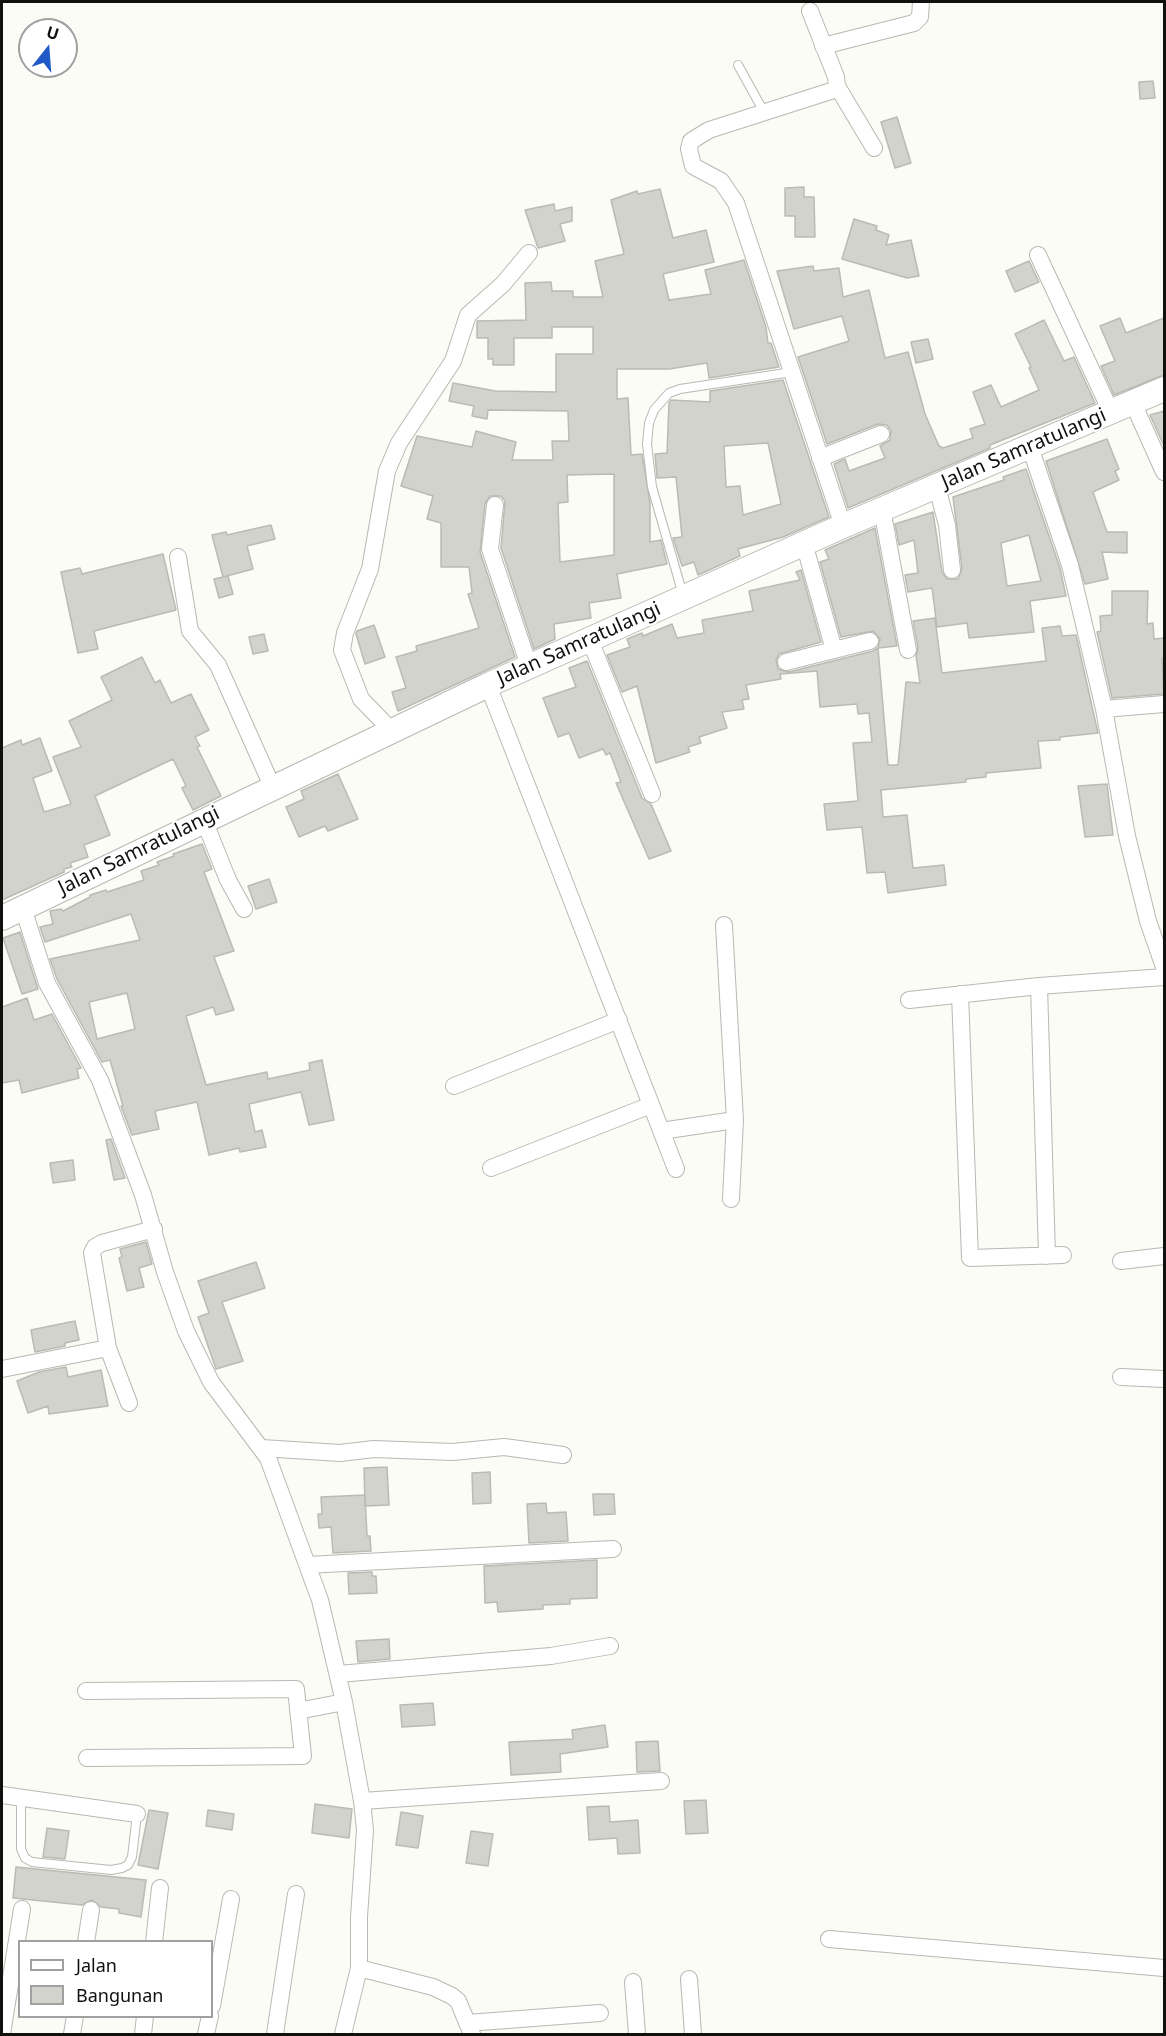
<!DOCTYPE html>
<html>
<head>
<meta charset="utf-8">
<style>
	body { margin:0 }
	#map { position:relative; width:1166px; height:2036px; overflow:hidden; background:#fafcf5; font-family:"Noto Sans",sans-serif }
	canvas { display:block }
	.frame { position:absolute; inset:0; border:3px solid #10110f; pointer-events:none }
	.legend { position:absolute; left:18px; top:1940px; width:195px; height:78px; box-sizing:border-box; background:#fff; border:2px solid #9fa09f; margin:0; padding:8px 10px; list-style:none; font-size:18px; color:#10110f }
	.legend li { display:flex; align-items:center; gap:12px; height:30px }
	.legend b { width:30px; border:2px solid #9fa09f }
	.north { position:absolute; left:18px; top:18px; width:60px; height:60px; box-sizing:border-box; background:#fff; border:2px solid #9fa09f; border-radius:50%; rotate:17deg; font-size:16px; font-weight:700; line-height:24px; text-align:center; color:#10110f }
	.north::after { content:''; display:block; margin:auto; width:21px; height:27px; background:#205ac6; clip-path:polygon(50% 0,100% 100%,50% 72%,0 100%) }
</style>
</head>
<body>
<div id="map">
<canvas width="1166" height="2036"></canvas>
<div class="frame"></div>
<ul class="legend">
<li><b style="height:8px;background:#fff"></b>Jalan</li>
<li><b style="height:16px;background:#d1d3cc"></b>Bangunan</li>
</ul>
<div class="north">U</div>
</div>
<script>
const c = document.querySelector('canvas').getContext('2d');
c.lineJoin = 'round';
function fillPath(path, color) { c.fillStyle = color; c.fill(path, 'evenodd'); }
const toPath = rows => new Path2D(rows.map(r => 'M' + r).join(''));
function strokePath(path, color, width, dash) { c.strokeStyle = color; c.lineWidth = width; c.lineCap = dash ? 'butt' : 'round'; c.setLineDash(dash || []); c.stroke(path); }
function label(font, color, halo, rows, align = 'center') {
  c.font = font + ' "Noto Sans",sans-serif'; c.lineWidth = 4.5; c.setLineDash([]); c.textBaseline = 'middle'; c.strokeStyle = halo; c.fillStyle = color; for (const [text, x, y, turn = 0] of rows) {
    c.save(); c.translate(x, y); c.rotate((+turn || 0) * Math.PI / 180); c.textAlign = isNaN(turn) ? turn : align; if (halo) c.strokeText(text, 0, 0); c.fillText(text, 0, 0); c.restore();
  }
}
const building = toPath([
	[1153,81,1155,98,1140,99,1139,82,1153,81],
	[897,117,911,163,895,168,881,122,897,117],
	[804,187,804,197,814,197,815,237,795,237,795,216,785,216,785,188,804,187],
	[660,189,673,238,706,230,714,262,663,274,669,300,711,294,705,270,744,260,766,327,768,343,771,343,779,367,709,378,707,363,669,369,617,369,617,399,628,398,631,455,642,454,650,503,650,542,661,540,667,564,617,574,621,598,589,603,591,618,554,624,555,639,534,649,501,548,505,501,501,496,490,496,485,504,480,552,515,657,398,711,392,692,406,688,396,657,417,651,416,646,479,628,468,594,472,593,469,567,441,567,441,523,427,519,433,496,401,486,417,436,472,447,476,431,516,442,512,460,553,460,552,441,569,441,568,411,488,410,487,419,472,416,474,406,449,401,453,383,495,391,556,392,556,354,593,354,593,327,552,327,552,338,514,338,514,365,493,365,493,359,488,359,488,338,477,338,477,321,526,320,525,283,551,282,552,291,573,291,573,297,603,297,595,261,624,254,611,200,637,191,638,194,660,189],
	[614,474,614,555,560,562,558,503,568,502,567,475,614,474],
	[554,204,555,211,572,207,572,221,560,224,565,241,538,248,525,210,554,204],
	[854,219,877,226,876,230,889,235,886,245,911,240,919,276,907,278,842,259,854,219],
	[1029,261,1039,282,1015,292,1006,271,1029,261],
	[813,266,814,271,839,268,843,297,869,290,885,358,908,352,925,414,939,446,943,448,973,438,970,429,985,424,973,392,991,385,1001,407,1039,390,1029,368,1031,367,1015,334,1044,320,1064,361,1074,357,1095,403,990,445,990,448,848,508,834,464,845,459,849,471,885,458,880,446,890,440,891,431,887,425,878,424,827,444,798,357,849,341,842,316,794,329,777,271,813,266],
	[1120,318,1126,333,1164,318,1164,375,1114,395,1101,366,1115,361,1100,326,1120,318],
	[928,339,933,359,916,363,911,342,928,339],
	[783,380,829,517,783,537,738,549,740,556,698,575,694,562,682,566,673,538,682,537,676,477,657,478,655,454,667,453,669,403,671,400,710,402,710,391,783,380],
	[768,443,781,504,743,515,740,486,726,487,724,446,768,443],
	[1164,411,1164,446,1150,415,1164,411],
	[1107,439,1119,469,1115,471,1119,480,1093,492,1107,532,1127,532,1127,553,1102,552,1108,579,1085,584,1046,461,1107,439],
	[1026,469,1060,568,1066,596,1030,601,1034,632,969,638,967,623,937,627,932,588,908,592,905,575,918,573,914,540,899,545,895,524,933,512,942,572,947,579,958,579,962,569,953,497,1004,480,1003,477,1026,469],
	[1029,535,1041,581,1007,586,1001,543,1029,535],
	[271,525,275,539,247,546,253,569,223,577,212,535,226,532,227,535,271,525],
	[875,528,897,646,878,648,888,765,898,765,906,682,920,683,916,656,918,648,913,621,935,618,942,673,1046,661,1042,628,1060,626,1062,636,1076,635,1098,733,1060,737,1060,740,1038,741,1041,768,986,773,986,777,966,779,966,782,881,790,883,817,907,815,913,868,944,865,946,885,888,893,885,872,867,873,862,827,827,830,824,804,858,801,853,743,872,742,869,713,858,714,857,704,820,707,817,671,780,674,781,679,746,685,749,699,742,700,744,709,722,712,727,728,699,737,701,743,688,747,690,752,656,763,637,686,622,692,607,655,630,647,627,639,642,633,643,636,672,624,677,638,704,633,702,620,753,611,749,591,800,580,796,572,801,570,821,642,779,654,776,660,778,669,789,672,873,651,878,648,880,639,873,631,841,637,820,562,829,559,825,550,875,528],
	[163,554,176,610,94,631,98,649,78,653,61,572,80,568,82,574,163,554],
	[228,576,233,594,219,598,214,579,228,576],
	[1112,591,1148,591,1147,624,1153,623,1154,639,1164,638,1164,658,1162,658,1164,694,1112,698,1097,632,1101,631,1100,616,1112,615,1112,591],
	[374,625,385,657,365,664,356,634,357,631,374,625],
	[264,634,268,651,253,654,249,637,264,634],
	[142,657,155,683,160,680,171,703,191,694,209,730,195,737,200,746,197,747,221,796,193,810,182,788,186,786,173,759,95,796,110,835,84,845,88,857,70,863,72,867,64,869,64,872,2,900,2,748,21,740,22,745,40,738,52,771,33,778,44,812,71,804,53,757,81,747,69,721,112,700,101,677,142,657],
	[587,661,642,798,651,804,671,851,649,859,616,783,621,782,610,753,606,755,603,749,579,758,569,733,558,737,543,698,576,687,569,668,587,661],
	[338,774,358,819,328,831,325,826,299,837,286,807,304,799,301,791,338,774],
	[1107,784,1113,835,1085,837,1078,786,1107,784],
	[202,844,212,869,204,872,234,951,214,957,234,1010,216,1015,213,1007,186,1016,206,1085,267,1072,268,1079,310,1070,309,1063,322,1060,334,1120,309,1125,301,1092,249,1104,255,1132,262,1130,266,1147,240,1152,239,1148,209,1155,197,1102,155,1111,159,1129,132,1135,121,1106,123,1106,110,1060,102,1062,57,979,50,959,140,940,131,914,45,942,40,927,53,924,50,911,61,909,63,911,90,897,90,895,106,890,107,892,144,880,141,871,159,865,157,862,174,856,173,854,202,844],
	[127,993,135,1029,97,1039,89,1002,127,993],
	[269,879,277,902,256,909,248,886,269,879],
	[20,932,38,989,22,994,3,938,20,932],
	[27,998,34,1020,52,1014,81,1068,77,1069,79,1078,22,1093,19,1080,2,1083,2,1007,27,998],
	[111,1139,125,1178,114,1180,106,1140,111,1139],
	[73,1160,75,1180,53,1183,50,1163,73,1160],
	[146,1242,152,1264,139,1268,144,1287,127,1291,119,1258,122,1257,120,1249,146,1242],
	[256,1262,265,1288,222,1302,243,1361,216,1369,198,1317,209,1313,198,1281,256,1262],
	[75,1321,79,1340,65,1343,65,1346,35,1352,31,1330,75,1321],
	[66,1367,68,1377,101,1370,108,1406,49,1414,48,1406,28,1413,17,1381,39,1372,66,1367],
	[387,1467,389,1505,365,1506,364,1468,387,1467],
	[490,1472,491,1503,473,1504,472,1473,490,1472],
	[593,1494,614,1494,615,1514,594,1515,593,1494],
	[365,1495,367,1536,370,1536,371,1551,333,1553,331,1527,319,1528,318,1514,322,1514,321,1497,365,1495],
	[546,1503,547,1513,566,1512,568,1541,529,1543,527,1504,546,1503],
	[597,1560,597,1598,570,1599,570,1604,543,1605,543,1609,512,1611,498,1612,497,1602,485,1603,484,1566,597,1560],
	[372,1572,372,1576,376,1576,377,1593,349,1594,348,1573,372,1572],
	[389,1639,390,1659,358,1662,356,1641,389,1639],
	[433,1703,435,1725,402,1727,400,1705,433,1703],
	[605,1725,608,1747,560,1754,561,1772,511,1775,509,1742,573,1739,572,1730,605,1725],
	[658,1741,660,1771,637,1772,636,1742,658,1741],
	[706,1800,708,1833,686,1834,684,1801,706,1800],
	[315,1804,352,1809,349,1838,312,1833,315,1804],
	[609,1806,610,1822,638,1820,640,1853,618,1854,617,1838,589,1840,587,1807,609,1806],
	[149,1810,168,1813,158,1869,138,1865,149,1810],
	[208,1810,234,1814,232,1830,206,1826,208,1810],
	[401,1812,423,1816,418,1848,396,1845,401,1812],
	[47,1828,69,1831,65,1859,43,1857,47,1828],
	[471,1831,493,1834,488,1866,466,1863,471,1831],
	[16,1867,146,1880,141,1917,119,1913,119,1909,101,1907,92,1900,82,1905,13,1898,16,1867]
]);
fillPath(building, '#d1d3cc');
strokePath(building, '#b9bbb5', 1.5);
const lane = toPath([
	[738,65,764,112],
	[683,595,652,487,647,444,649,423,654,410,669,393,680,389,792,372],
	[21,1798,21,1849,25,1858,32,1862,111,1870,122,1868,128,1865,132,1857,137,1814]
]);
const street = toPath([
	[810,11,836,77,837,86,834,90,709,130,691,141,689,149,693,166,721,181,736,203,843,526],
	[823,46,914,23,920,17,921,2],
	[837,86,874,148],
	[1038,255,1111,412],
	[1133,403,1164,472],
	[1030,447,1070,565,1104,709,1127,836,1148,921,1164,967],
	[820,458,881,434],
	[937,487,947,525,952,570],
	[495,505,490,549,529,666],
	[882,509,908,650],
	[804,543,834,650],
	[178,557,190,631,218,665,272,786],
	[590,640,652,794],
	[786,662,870,641],
	[488,685,676,1169],
	[1104,709,1164,704],
	[391,730,361,699,342,650,345,633,370,569,387,471,399,443,453,361,468,315,503,284,529,253],
	[204,820,228,880,244,909],
	[23,908,47,983,100,1080,143,1195,165,1272,186,1331,211,1382,268,1458,320,1600,344,1702,362,1801,365,1830,359,1917,359,1968,433,1987,452,1996,458,2001,472,2034],
	[724,925,735,1120,731,1199],
	[1039,986,1047,1256],
	[960,994,970,1258,1063,1255],
	[909,1000,1039,986,1164,977],
	[454,1086,619,1020],
	[661,1131,735,1120],
	[491,1168,651,1105],
	[1121,1261,1164,1256],
	[2,1369,108,1348],
	[1121,1377,1164,1379],
	[129,1403,108,1348,92,1253,95,1247,102,1243,154,1229],
	[262,1448,340,1453,374,1449,453,1452,504,1447,563,1455],
	[307,1565,613,1549],
	[338,1674,551,1656,610,1646],
	[86,1691,296,1689,303,1756,87,1758],
	[298,1711,344,1702],
	[2,1795,137,1814],
	[362,1801,661,1781],
	[829,1939,1164,1968],
	[86,1942,91,1910],
	[154,1942,160,1888],
	[689,1979,693,2034],
	[633,1982,637,2034],
	[212,2006,231,1899],
	[467,2023,600,2013],
	[2,2034,22,1909],
	[72,2034,75,2016],
	[143,2034,145,2016],
	[206,2034,210,2016],
	[275,2034,296,1894],
	[343,2034,359,1968]
]);
const secondary = toPath([
	[2,918,488,685,843,526,1164,389]
]);
strokePath(lane, '#b7b9b3', 10);
strokePath(street, '#b7b9b3', 18);
strokePath(secondary, '#b7b9b3', 26);
strokePath(lane, '#fff', 8);
strokePath(street, '#fff', 16);
strokePath(secondary, '#fff', 24);
label('20px', '#10110f', '#fff', [
	["Jalan Samratulangi",1024,449,-23],
	["Jalan Samratulangi",579,644,-24],
	["Jalan Samratulangi",139,851,-26]
]);
</script>
</body>
</html>
